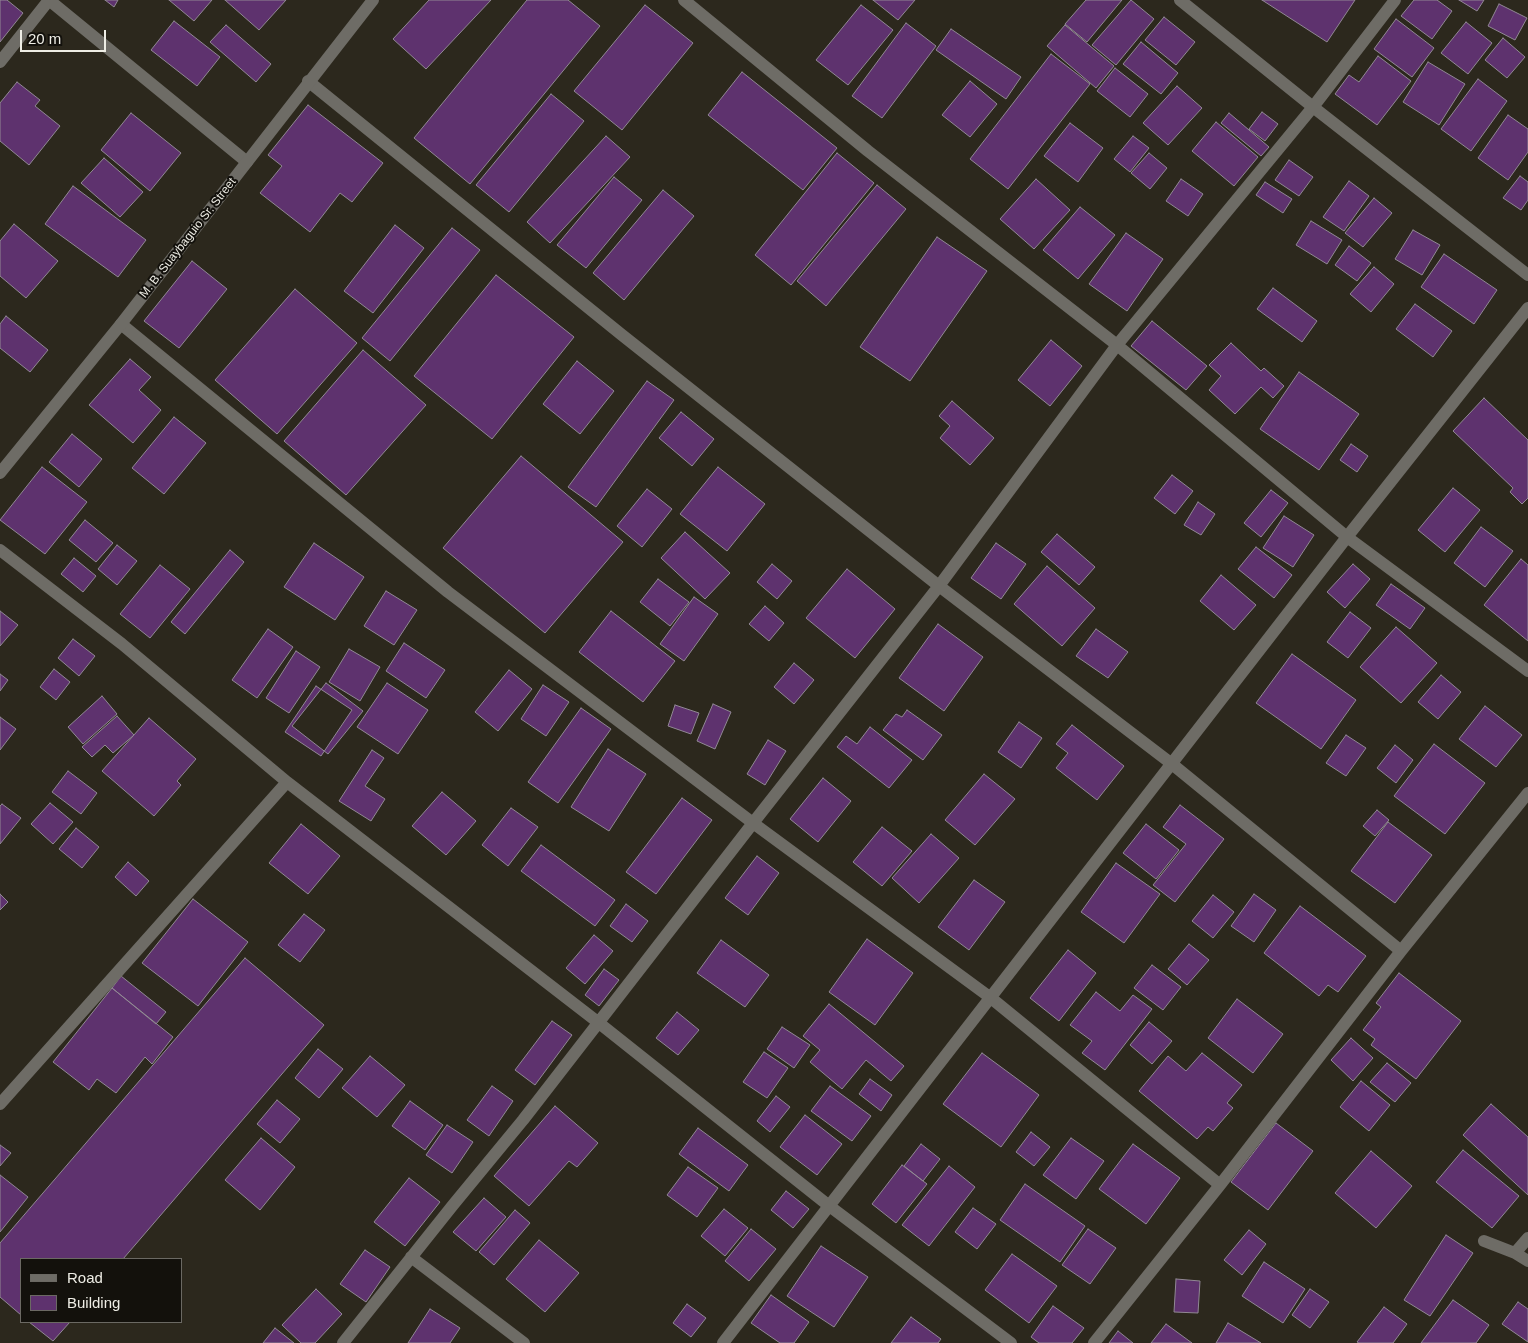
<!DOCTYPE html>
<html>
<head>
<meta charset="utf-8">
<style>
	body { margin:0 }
	#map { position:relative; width:1528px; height:1343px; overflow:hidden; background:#2c281d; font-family:Helvetica,sans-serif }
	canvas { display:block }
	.legend { position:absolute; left:20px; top:1258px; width:162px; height:65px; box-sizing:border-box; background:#13110c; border:1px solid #6b6963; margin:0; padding:6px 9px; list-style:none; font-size:15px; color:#eeede5 }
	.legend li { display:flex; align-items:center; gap:10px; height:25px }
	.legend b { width:25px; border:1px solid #6b6963 }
	.scale { position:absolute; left:20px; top:30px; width:86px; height:22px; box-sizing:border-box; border:2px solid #eeede5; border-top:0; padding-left:6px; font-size:15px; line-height:18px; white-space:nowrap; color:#eeede5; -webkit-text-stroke:4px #13110c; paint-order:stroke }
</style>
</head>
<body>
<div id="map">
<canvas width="1528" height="1343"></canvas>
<ul class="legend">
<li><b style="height:6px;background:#6e6c66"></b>Road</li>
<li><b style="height:14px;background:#5e326e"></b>Building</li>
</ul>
<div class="scale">20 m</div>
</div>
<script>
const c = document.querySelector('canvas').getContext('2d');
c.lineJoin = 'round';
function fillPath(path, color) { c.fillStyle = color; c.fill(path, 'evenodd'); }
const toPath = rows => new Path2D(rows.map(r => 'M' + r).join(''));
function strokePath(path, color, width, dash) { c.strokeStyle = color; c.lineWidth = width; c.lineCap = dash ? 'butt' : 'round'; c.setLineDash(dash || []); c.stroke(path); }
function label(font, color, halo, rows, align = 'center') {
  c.font = font + ' Helvetica,sans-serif'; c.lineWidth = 4; c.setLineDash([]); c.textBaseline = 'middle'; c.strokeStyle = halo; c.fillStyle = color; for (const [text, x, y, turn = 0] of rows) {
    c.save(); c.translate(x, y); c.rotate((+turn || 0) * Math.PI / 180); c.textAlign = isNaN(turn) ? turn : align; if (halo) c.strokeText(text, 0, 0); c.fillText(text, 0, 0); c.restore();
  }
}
const building = toPath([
	[0,0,7,0,23,13,0,42,0,0],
	[105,0,118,0,114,7,105,0],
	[169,0,212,0,194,21,169,0],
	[225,0,286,0,259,30,225,0],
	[429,0,491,0,426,69,393,39,429,0],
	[527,0,568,0,600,26,470,184,414,138,527,0],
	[873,0,915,0,898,20,873,0],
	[1086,0,1122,0,1087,42,1065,24,1086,0],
	[1131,0,1154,19,1116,65,1092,45,1131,0],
	[1262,0,1355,0,1327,42,1262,0],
	[1414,0,1437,0,1452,11,1432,39,1401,16,1414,0],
	[1459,0,1484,0,1477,11,1459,0],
	[1499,4,1527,18,1515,40,1488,26,1499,4],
	[645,5,693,43,622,130,574,91,645,5],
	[861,5,893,30,848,85,816,60,861,5],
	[1164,17,1195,42,1176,65,1145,40,1164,17],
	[1396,19,1434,48,1412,77,1374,49,1396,19],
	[174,21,220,57,197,86,151,50,174,21],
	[1466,22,1492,43,1468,74,1441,53,1466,22],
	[906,23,936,46,882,118,852,96,906,23],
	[226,25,271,64,256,82,210,42,226,25],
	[1065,25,1114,66,1096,88,1047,46,1065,25],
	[951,29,1021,77,1006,99,936,50,951,29],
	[1503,38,1525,57,1507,78,1485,60,1503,38],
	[1141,42,1178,73,1161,94,1123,64,1141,42],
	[1051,54,1090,84,1008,189,970,159,1051,54],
	[1378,56,1411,81,1377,125,1335,94,1349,75,1359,82,1378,56],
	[1428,62,1465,84,1439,125,1403,102,1428,62],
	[1115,68,1148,94,1130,117,1097,91,1115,68],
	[742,72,837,148,803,190,708,115,742,72],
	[1478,79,1507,101,1471,151,1441,129,1478,79],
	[970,81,997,104,970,137,942,115,970,81],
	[17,82,40,100,35,106,60,126,29,165,0,141,0,103,17,82],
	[1177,86,1202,108,1168,145,1143,123,1177,86],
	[551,94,584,121,509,212,476,185,551,94],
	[308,105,383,163,352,202,340,193,310,232,260,193,282,166,268,155,308,105],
	[1262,112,1278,124,1265,141,1249,129,1262,112],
	[131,113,181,153,150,191,101,150,131,113],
	[1229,113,1269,147,1261,156,1221,123,1229,113],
	[1508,115,1528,129,1528,152,1508,180,1478,158,1508,115],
	[1216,122,1258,157,1234,186,1192,151,1216,122],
	[1070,123,1103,148,1078,182,1044,156,1070,123],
	[606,136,630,157,550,243,527,222,606,136],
	[1133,136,1149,148,1130,172,1114,159,1133,136],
	[837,153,874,183,791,285,755,255,837,153],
	[1149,153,1167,168,1150,189,1131,173,1149,153],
	[104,158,143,192,120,217,81,183,104,158],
	[1289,160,1313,177,1299,196,1275,180,1289,160],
	[1520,176,1528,182,1528,200,1521,210,1503,198,1520,176],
	[614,177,642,200,586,268,557,245,614,177],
	[1036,179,1070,210,1034,249,1000,219,1036,179],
	[1181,179,1203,194,1188,216,1166,201,1181,179],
	[1349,181,1369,196,1344,231,1323,217,1349,181],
	[1265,182,1292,199,1283,213,1256,195,1265,182],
	[877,185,906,209,826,306,797,281,877,185],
	[73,186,146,240,118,277,45,224,73,186],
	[663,190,694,216,624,300,593,273,663,190],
	[1374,198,1392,213,1363,247,1345,233,1374,198],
	[1080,207,1115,235,1078,279,1043,250,1080,207],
	[1311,221,1342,240,1327,264,1296,245,1311,221],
	[14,224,58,261,26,298,0,276,0,241,14,224],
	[395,225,424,248,373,313,344,291,395,225],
	[452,228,480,250,390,361,362,338,452,228],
	[1413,230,1440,245,1422,275,1395,259,1413,230],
	[1126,233,1163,259,1127,311,1089,284,1126,233],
	[937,237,987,271,910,381,860,347,937,237],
	[1349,246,1371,263,1357,281,1335,265,1349,246],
	[1444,254,1497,290,1474,324,1421,287,1444,254],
	[192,261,227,289,179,348,144,321,192,261],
	[1374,267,1394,284,1371,312,1350,294,1374,267],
	[496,275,574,337,492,439,414,376,496,275],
	[1273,288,1317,321,1302,342,1257,309,1273,288],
	[295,289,357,343,277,434,215,380,295,289],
	[1415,304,1452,331,1433,357,1396,329,1415,304],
	[6,316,48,350,30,372,0,348,0,324,6,316],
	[1152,321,1207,366,1186,390,1131,346,1152,321],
	[1051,340,1082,366,1050,406,1018,380,1051,340],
	[1231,343,1261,371,1264,368,1284,386,1273,398,1261,387,1235,414,1209,390,1221,376,1209,365,1231,343],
	[363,350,426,405,346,495,284,441,363,350],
	[130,359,151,377,139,390,161,410,133,443,89,405,130,359],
	[577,361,614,391,580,434,543,404,577,361],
	[1299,372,1359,414,1319,470,1260,429,1299,372],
	[647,381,674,400,596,507,568,487,647,381],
	[1484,398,1528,440,1528,498,1522,504,1510,492,1513,488,1453,431,1484,398],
	[952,401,994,438,970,465,940,438,950,426,939,416,952,401],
	[681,412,714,439,692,466,659,438,681,412],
	[174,417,206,443,164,494,132,468,174,417],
	[72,434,102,459,79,487,49,462,72,434],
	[1351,444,1368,456,1357,472,1340,460,1351,444],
	[521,456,623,542,545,633,443,548,521,456],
	[42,467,87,502,45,554,0,520,42,467],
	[718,467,765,504,727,551,680,514,718,467],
	[1172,475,1193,491,1175,514,1154,498,1172,475],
	[1453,488,1480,510,1445,552,1418,530,1453,488],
	[647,489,672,509,642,547,617,526,647,489],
	[1271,490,1288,503,1261,537,1244,523,1271,490],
	[1198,502,1215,514,1201,535,1184,525,1198,502],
	[1284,516,1314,535,1293,567,1263,548,1284,516],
	[85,520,113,543,96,562,69,540,85,520],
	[1481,527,1513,551,1485,587,1454,563,1481,527],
	[685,532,730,573,705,599,661,558,685,532],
	[1057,534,1095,567,1079,585,1041,552,1057,534],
	[314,543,364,577,335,620,284,587,314,543],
	[996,543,1026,564,1001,599,971,578,996,543],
	[117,545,137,561,117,585,98,569,117,545],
	[1256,547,1292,575,1274,598,1238,569,1256,547],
	[230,550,244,562,185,634,171,622,230,550],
	[74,558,96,576,83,592,61,574,74,558],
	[1521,559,1528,565,1528,641,1484,605,1521,559],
	[772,564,792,581,777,599,757,582,772,564],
	[1353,564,1370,579,1345,608,1327,592,1353,564],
	[160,565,190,589,150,638,120,614,160,565],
	[1047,566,1095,608,1062,646,1014,604,1047,566],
	[847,569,895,609,855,658,806,618,847,569],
	[1221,575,1256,605,1234,630,1200,601,1221,575],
	[658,579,689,602,670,626,640,602,658,579],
	[1391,584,1425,608,1410,629,1376,605,1391,584],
	[386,591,417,610,394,645,364,626,386,591],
	[694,597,718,614,684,661,660,644,694,597],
	[765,606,784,623,769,641,749,624,765,606],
	[0,611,18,625,0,646,0,611],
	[611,611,675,661,643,702,579,652,611,611],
	[1350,612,1371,628,1348,658,1327,642,1350,612],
	[938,624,983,657,944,711,899,678,938,624],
	[1396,627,1437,663,1401,703,1360,667,1396,627],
	[268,629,293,647,257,698,232,680,268,629],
	[1096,629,1128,652,1108,678,1076,656,1096,629],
	[73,639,95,656,79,676,58,658,73,639],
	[404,643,445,670,426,698,386,671,404,643],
	[349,649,380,667,360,701,329,682,349,649],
	[296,651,320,667,289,713,266,698,296,651],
	[1292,654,1356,700,1321,749,1256,703,1292,654],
	[794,663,814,680,794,704,774,687,794,663],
	[54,669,70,682,56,700,40,687,54,669],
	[509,670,532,689,498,731,475,712,509,670],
	[0,674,8,680,0,691,0,674],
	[1441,675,1461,692,1438,719,1418,702,1441,675],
	[326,683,363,711,328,754,292,726,326,683],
	[387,683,428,710,398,754,357,727,387,683],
	[543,685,569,702,546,736,521,719,543,685],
	[316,686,352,710,321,756,285,732,316,686],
	[102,696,117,714,83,744,68,727,102,696],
	[713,704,731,712,715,749,697,741,713,704],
	[675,705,699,713,691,734,668,726,675,705],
	[1485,706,1522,735,1496,767,1459,739,1485,706],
	[581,708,611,729,558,803,528,782,581,708],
	[907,710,942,735,923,760,883,730,896,714,902,717,907,710],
	[117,716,134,735,113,753,105,745,92,757,82,747,117,716],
	[0,717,16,729,0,750,0,717],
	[149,718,196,759,177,781,181,785,154,816,102,771,149,718],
	[1019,722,1042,738,1021,768,998,752,1019,722],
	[1072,725,1124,766,1097,800,1056,768,1068,753,1056,744,1072,725],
	[870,727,912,760,889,788,837,747,846,736,857,744,870,727],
	[1346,735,1366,748,1346,776,1326,763,1346,735],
	[768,740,786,751,765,785,747,774,768,740],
	[1434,744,1485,783,1445,834,1394,796,1434,744],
	[1395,745,1413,760,1396,783,1377,768,1395,745],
	[608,749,646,774,609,831,571,807,608,749],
	[372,750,384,758,365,786,385,799,371,821,339,801,372,750],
	[68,771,97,793,81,814,52,792,68,771],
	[984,774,1015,799,975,845,945,820,984,774],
	[823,778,851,801,818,842,790,819,823,778],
	[442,792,476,821,446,855,412,826,442,792],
	[682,798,712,820,656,894,626,872,682,798],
	[50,803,73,822,53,844,31,824,50,803],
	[2,804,21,818,0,844,0,806,2,804],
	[1180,805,1224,839,1175,902,1153,885,1186,844,1163,827,1180,805],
	[511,808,538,827,508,866,482,845,511,808],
	[1377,810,1389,820,1375,836,1363,826,1377,810],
	[1388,822,1432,855,1395,903,1351,871,1388,822],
	[301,824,340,856,308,894,269,863,301,824],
	[1146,824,1179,850,1156,879,1123,853,1146,824],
	[882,827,912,851,882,886,853,862,882,827],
	[76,828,99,847,82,868,59,849,76,828],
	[931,834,959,858,919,903,892,878,931,834],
	[541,845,615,900,595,926,521,871,541,845],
	[757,856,779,873,748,915,725,898,757,856],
	[128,862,149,881,136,896,115,877,128,862],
	[1116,863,1160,894,1124,943,1081,912,1116,863],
	[974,880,1005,902,969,950,938,927,974,880],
	[0,894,8,902,0,910,0,894],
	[1254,894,1276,910,1254,942,1231,926,1254,894],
	[1213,895,1234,912,1213,938,1192,921,1213,895],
	[193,899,248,942,198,1006,142,963,193,899],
	[626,904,648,921,632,942,610,926,626,904],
	[1300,906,1366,956,1338,992,1328,985,1319,996,1264,953,1300,906],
	[304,914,325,930,300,962,278,945,304,914],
	[594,935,613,951,585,984,566,968,594,935],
	[867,939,913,973,875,1025,829,992,867,939],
	[721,940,769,975,745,1007,697,973,721,940],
	[1189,944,1209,960,1187,985,1168,969,1189,944],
	[1068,950,1096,973,1059,1021,1030,998,1068,950],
	[245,958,324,1025,123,1259,21,1259,21,1315,0,1297,0,1243,245,958],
	[1152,965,1181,987,1163,1010,1134,988,1152,965],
	[604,969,619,980,599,1006,585,995,604,969],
	[1399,973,1461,1021,1416,1079,1371,1045,1375,1039,1363,1030,1381,1007,1376,1003,1399,973],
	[121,976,166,1012,156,1024,112,988,121,976],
	[112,988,173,1037,152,1064,145,1057,116,1093,97,1079,89,1090,53,1062,112,988],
	[1096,992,1120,1011,1133,995,1152,1009,1105,1070,1082,1053,1092,1041,1070,1025,1096,992],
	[1237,999,1283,1034,1253,1073,1208,1038,1237,999],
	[829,1004,904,1066,891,1081,866,1060,842,1089,810,1062,820,1050,803,1036,829,1004],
	[677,1012,699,1030,678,1055,656,1038,677,1012],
	[552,1021,572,1035,535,1085,515,1070,552,1021],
	[1149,1022,1172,1041,1152,1064,1130,1045,1149,1022],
	[782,1027,810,1045,794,1068,767,1049,782,1027],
	[1351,1038,1373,1058,1353,1081,1331,1060,1351,1038],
	[318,1049,343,1069,319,1098,295,1078,318,1049],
	[764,1052,788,1068,767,1098,743,1082,764,1052],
	[982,1053,1039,1095,1001,1147,943,1104,982,1053],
	[1202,1053,1242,1085,1227,1103,1233,1108,1213,1131,1208,1127,1197,1139,1139,1091,1168,1056,1186,1071,1202,1053],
	[370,1056,405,1085,377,1117,342,1088,370,1056],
	[1387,1063,1411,1083,1395,1102,1370,1082,1387,1063],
	[870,1079,892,1095,881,1111,859,1094,870,1079],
	[1361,1081,1390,1105,1369,1131,1340,1107,1361,1081],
	[492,1086,513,1101,489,1136,467,1120,492,1086],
	[830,1086,871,1116,852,1141,811,1111,830,1086],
	[776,1096,790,1107,770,1132,757,1121,776,1096],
	[277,1100,300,1119,280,1143,257,1124,277,1100],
	[410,1101,443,1125,425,1150,392,1126,410,1101],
	[1491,1104,1528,1137,1528,1195,1463,1135,1491,1104],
	[555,1106,598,1143,577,1167,569,1161,529,1206,494,1176,555,1106],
	[805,1115,842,1144,817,1175,780,1147,805,1115],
	[1276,1123,1313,1151,1268,1210,1231,1182,1276,1123],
	[447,1125,473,1142,452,1173,426,1155,447,1125],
	[698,1128,748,1165,729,1191,679,1154,698,1128],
	[1031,1132,1050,1147,1034,1166,1016,1152,1031,1132],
	[261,1138,295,1167,260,1210,225,1180,261,1138],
	[1071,1138,1104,1161,1076,1199,1043,1175,1071,1138],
	[921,1144,940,1159,923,1181,904,1166,921,1144],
	[1133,1144,1180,1178,1146,1224,1099,1189,1133,1144],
	[0,1145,11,1153,0,1166,0,1145],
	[1463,1150,1519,1196,1492,1228,1436,1182,1463,1150],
	[1371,1151,1412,1186,1376,1228,1335,1193,1371,1151],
	[902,1165,927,1184,896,1223,872,1204,902,1165],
	[949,1166,975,1187,929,1246,902,1225,949,1166],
	[688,1167,718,1188,697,1217,667,1195,688,1167],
	[0,1175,28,1197,0,1232,0,1175],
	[409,1178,440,1202,405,1246,374,1222,409,1178],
	[1025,1184,1085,1226,1060,1262,1000,1220,1025,1184],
	[786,1191,809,1209,793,1228,771,1210,786,1191],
	[484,1198,506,1217,476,1251,453,1232,484,1198],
	[973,1208,996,1224,977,1249,955,1232,973,1208],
	[724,1209,748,1228,725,1256,701,1236,724,1209],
	[515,1210,530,1223,494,1265,479,1252,515,1210],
	[751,1229,776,1249,749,1281,725,1261,751,1229],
	[1088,1229,1116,1248,1090,1284,1062,1265,1088,1229],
	[1249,1230,1266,1244,1242,1275,1224,1260,1249,1230],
	[1446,1235,1473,1253,1430,1316,1404,1300,1446,1235],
	[539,1240,579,1273,545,1312,506,1279,539,1240],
	[821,1246,868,1277,834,1327,787,1296,821,1246],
	[365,1250,390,1267,366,1302,340,1284,365,1250],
	[1012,1254,1057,1286,1029,1323,985,1290,1012,1254],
	[1264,1262,1305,1289,1283,1323,1242,1296,1264,1262],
	[1176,1279,1200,1281,1198,1313,1174,1312,1176,1279],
	[316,1289,342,1314,315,1343,301,1343,282,1325,316,1289],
	[1310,1289,1329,1302,1310,1328,1292,1315,1310,1289],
	[771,1295,809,1322,794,1343,780,1343,751,1323,771,1295],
	[1453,1300,1489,1325,1476,1343,1421,1343,1453,1300],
	[1518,1302,1528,1309,1528,1342,1502,1324,1518,1302],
	[687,1304,706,1318,691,1337,673,1323,687,1304],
	[1053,1306,1084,1328,1072,1343,1039,1343,1031,1337,1053,1306],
	[1384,1307,1407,1324,1393,1343,1359,1343,1357,1342,1384,1307],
	[430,1309,460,1328,450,1343,408,1343,430,1309],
	[911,1317,941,1339,938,1343,891,1343,911,1317],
	[29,1322,70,1322,53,1341,29,1322],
	[1228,1323,1261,1343,1216,1343,1228,1323],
	[1166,1324,1192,1343,1151,1343,1166,1324],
	[275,1328,294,1343,263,1343,275,1328],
	[1118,1331,1133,1343,1109,1343,1118,1331]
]);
fillPath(building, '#5e326e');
strokePath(building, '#918894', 1);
strokePath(toPath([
	[49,0,247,162],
	[684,0,868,151,1117,345,1347,537,1528,671],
	[1180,0,1313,107,1528,275],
	[0,62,49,0],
	[308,81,622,335,939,586,1172,764,1401,951],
	[121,324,448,592,753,823,991,998,1220,1185],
	[0,550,122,644,287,782,599,1023,828,1205,1011,1343],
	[0,1104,287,782],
	[1484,1241,1515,1253,1528,1238],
	[1515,1253,1528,1261],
	[411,1257,524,1343],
	[343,1343,453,1205,523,1120,753,823,939,586,1117,345,1313,107,1395,0],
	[723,1343,1347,537,1528,308],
	[1094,1343,1220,1185,1401,951,1528,793]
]), '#6e6c66', 12);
strokePath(toPath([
	[0,473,121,324,373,0]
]), '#6e6c66', 12);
label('12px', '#eeede5', '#13110c', [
	["M. B. Suaybaguio Sr. Street",188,238,-52]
]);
</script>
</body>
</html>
